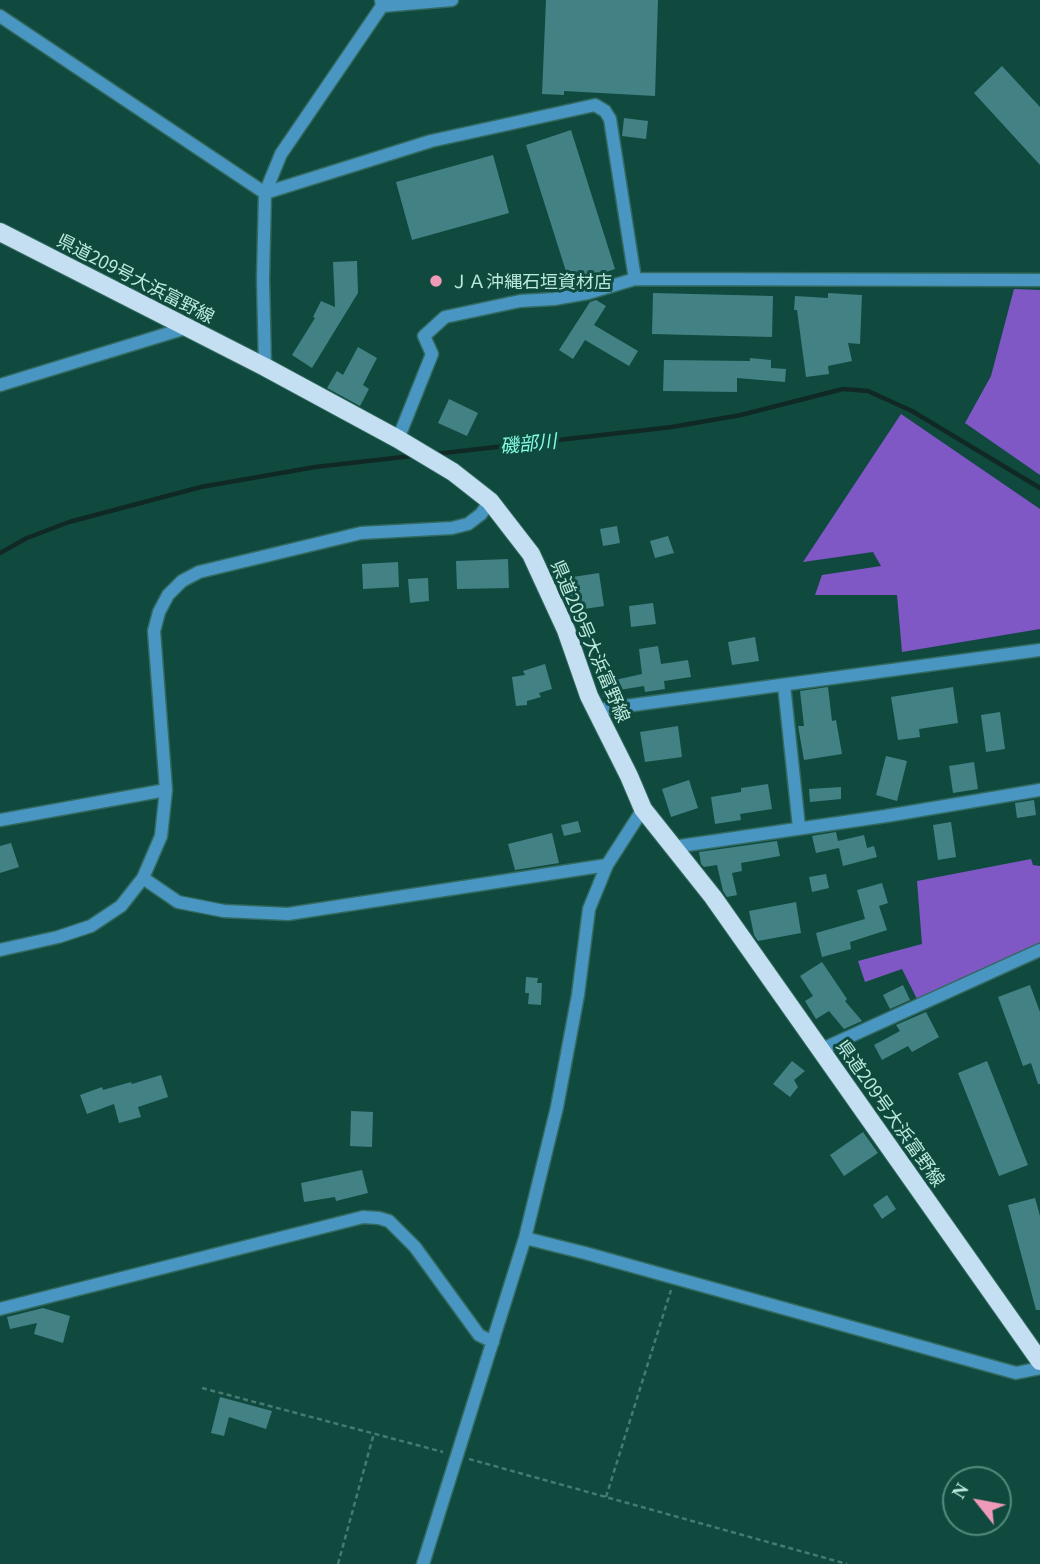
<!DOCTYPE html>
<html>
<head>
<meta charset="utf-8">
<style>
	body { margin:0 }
	#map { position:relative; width:1040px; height:1564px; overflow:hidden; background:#104a3f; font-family:Georgia,serif }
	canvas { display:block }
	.north { position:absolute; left:942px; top:1466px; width:70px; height:70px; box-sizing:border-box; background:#104a3f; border:2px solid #548a7e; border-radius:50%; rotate:301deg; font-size:19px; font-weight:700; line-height:28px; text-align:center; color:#bbe9dd }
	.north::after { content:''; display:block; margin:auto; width:24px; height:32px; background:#ef9ab8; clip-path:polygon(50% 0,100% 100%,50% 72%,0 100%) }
</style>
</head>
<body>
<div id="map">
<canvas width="1040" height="1564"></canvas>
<div class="north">N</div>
</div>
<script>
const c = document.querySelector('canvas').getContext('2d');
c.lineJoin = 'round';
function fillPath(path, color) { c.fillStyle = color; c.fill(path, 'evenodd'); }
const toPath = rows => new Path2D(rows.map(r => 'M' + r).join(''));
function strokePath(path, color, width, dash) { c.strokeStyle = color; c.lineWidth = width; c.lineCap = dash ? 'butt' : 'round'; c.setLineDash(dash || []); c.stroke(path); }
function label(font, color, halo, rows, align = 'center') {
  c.font = font + ' Georgia,"Noto Sans JP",serif'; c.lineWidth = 6; c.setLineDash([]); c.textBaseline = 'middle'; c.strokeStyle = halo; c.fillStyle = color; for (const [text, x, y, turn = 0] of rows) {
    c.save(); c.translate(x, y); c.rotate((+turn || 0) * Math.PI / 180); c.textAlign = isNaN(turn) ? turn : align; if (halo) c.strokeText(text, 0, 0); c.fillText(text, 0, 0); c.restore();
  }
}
fillPath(toPath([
	[1014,289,1040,290,1040,475,965,423,991,376],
	[901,414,1040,509,1040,629,902,652,897,595,815,595,822,575,881,566,873,552,803,562],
	[1031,859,1033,865,1040,866,1040,943,917,999,902,969,865,982,858,961,922,944,917,881]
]), '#7f58c6');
strokePath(toPath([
	[435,454,672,427,741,415,843,389,868,391,912,411,1040,488],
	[0,553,27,538,69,522,201,487,315,467,412,456]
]), '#102924', 4.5);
fillPath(toPath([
	[546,0,658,0,655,96,564,91,564,95,542,94],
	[1002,66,1040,107,1040,165,974,93],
	[624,118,648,121,646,139,622,136],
	[571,130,615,269,570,284,526,145],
	[493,155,509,213,412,240,396,182],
	[357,261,358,293,312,368,292,355,315,318,313,317,321,301,335,307,333,262],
	[653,293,773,296,772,337,652,334],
	[828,293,862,295,860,344,848,343,852,361,828,366,829,374,806,377,797,310,794,310,795,296,828,298],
	[596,300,606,306,594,325,638,351,629,366,585,340,573,359,559,350,590,302],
	[358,347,377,358,363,385,369,389,360,406,327,388,337,371,343,375],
	[750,358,771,360,771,368,786,369,785,382,737,378,737,392,663,391,664,360,750,361],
	[449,399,478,413,467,436,438,423],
	[617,526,620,543,603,546,600,529],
	[668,536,674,553,655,558,650,541],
	[508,559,509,588,457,589,456,561],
	[398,562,399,587,363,589,362,564],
	[599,573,604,606,571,611,566,578],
	[428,578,429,601,410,603,408,579],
	[653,603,656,624,631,627,629,606],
	[755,637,759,661,732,665,728,642],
	[658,646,661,664,688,660,691,677,664,681,665,689,645,692,644,686,613,691,614,695,603,697,601,683,642,674,639,649],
	[545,664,552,689,539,693,541,697,527,701,527,705,516,706,512,677,525,675,523,671],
	[828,687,832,721,836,720,842,754,804,760,798,726,804,726,800,691],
	[953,687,958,723,919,729,920,737,898,740,891,697],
	[1000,712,1005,749,986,752,981,715],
	[678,726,682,757,645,762,640,732],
	[886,756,907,761,897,801,876,795],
	[974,762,978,789,953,793,949,766],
	[689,780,698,808,671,817,662,789],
	[768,784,772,809,740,814,741,820,715,824,711,797,741,792,741,788],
	[841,787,841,799,810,802,809,789],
	[1034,800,1036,815,1017,818,1015,803],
	[578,821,581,832,564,836,561,825],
	[951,822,956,857,938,860,933,825],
	[836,832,838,841,864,835,867,848,874,846,877,857,843,866,839,848,816,853,812,836],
	[552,833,559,863,515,870,508,844],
	[777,841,780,856,741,863,742,871,732,873,737,895,727,897,723,891,717,865,704,867,701,864,699,852],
	[11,843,19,867,0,873,0,846],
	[826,874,829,888,812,892,809,877],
	[882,883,888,903,879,906,887,930,850,942,851,949,822,957,816,933,865,919,857,890],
	[796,902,801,933,758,941,754,935,749,911],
	[822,962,847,999,845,1001,862,1021,844,1029,829,1011,816,1019,805,1001,813,996,800,976],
	[526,977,538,978,537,983,542,983,541,1005,528,1004,529,993,525,993],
	[903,985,910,1000,890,1009,883,995],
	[1030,985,1040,1012,1040,1084,1038,1084,1031,1063,1023,1066,998,997],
	[926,1012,939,1037,912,1052,908,1046,882,1060,874,1045,900,1031,896,1025],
	[792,1061,805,1071,794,1080,798,1087,790,1097,773,1084],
	[987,1061,1028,1165,999,1176,958,1073],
	[161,1075,168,1097,138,1107,141,1117,119,1123,114,1104,87,1114,80,1095,102,1087,103,1090,131,1082,132,1084],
	[351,1111,373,1112,372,1147,350,1146],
	[863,1132,878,1153,844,1176,830,1155],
	[362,1170,368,1193,336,1201,335,1197,304,1202,301,1183],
	[887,1195,896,1209,882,1219,873,1205],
	[1035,1198,1040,1216,1040,1310,1036,1310,1008,1205],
	[43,1308,70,1316,63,1343,34,1334,37,1323,10,1329,7,1317],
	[220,1397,272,1411,266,1429,229,1417,224,1436,211,1433]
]), '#428284');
const minor = toPath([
	[382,6,452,0],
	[0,16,265,193],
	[265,193,431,141,595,105,605,111,610,119,635,279],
	[265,367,263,279,265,193,281,154,382,6,381,0],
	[0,385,186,328],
	[398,439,432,354,424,336,445,317,520,301,554,299,588,293,635,279,1040,280],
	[784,685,799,827],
	[596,710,1040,650],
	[0,820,166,790],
	[673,847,886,816,1040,790],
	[143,878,178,902,224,911,288,914,607,865],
	[0,950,58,937,91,926,121,906,143,878,161,836,166,790,154,631,159,612,168,595,182,581,199,572,361,533,452,528,468,524,481,514,490,501],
	[820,1050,1040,950],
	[525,1238,585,1253,1016,1373,1040,1368],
	[0,1309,363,1217,379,1218,389,1221,415,1247,479,1335,493,1342],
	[423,1564,525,1238,557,1107,578,995,589,909,607,865,643,809]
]);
const major = toPath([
	[0,232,265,367,398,439,453,472,490,501,531,554,566,630,589,696,629,776,643,809,713,897,1040,1361]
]);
strokePath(minor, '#326a5f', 15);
strokePath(major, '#326a5f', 20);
strokePath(toPath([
	[202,1388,443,1452],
	[469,1459,847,1564],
	[606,1497,671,1290],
	[338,1564,374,1433]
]), '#457b70', 2.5, [5, 3.5]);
strokePath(minor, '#4a96c3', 12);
strokePath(major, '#c4dff1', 18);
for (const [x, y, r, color] of [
	[436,281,7,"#ef9ab8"]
]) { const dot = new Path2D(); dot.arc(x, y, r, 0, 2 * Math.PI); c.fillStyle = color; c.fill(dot); strokePath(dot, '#104a3f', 2.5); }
label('18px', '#bbe9dd', '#104a3f', [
	["県道209号大浜富野線",136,278,27],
	["県道209号大浜富野線",591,641,67],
	["県道209号大浜富野線",891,1113,55]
]);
label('18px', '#bbe9dd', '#104a3f', [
	["ＪＡ沖縄石垣資材店",450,281]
], 'left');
label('italic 19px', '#83fce2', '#104a3f', [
	["磯部川",528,443,-6]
]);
</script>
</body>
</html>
